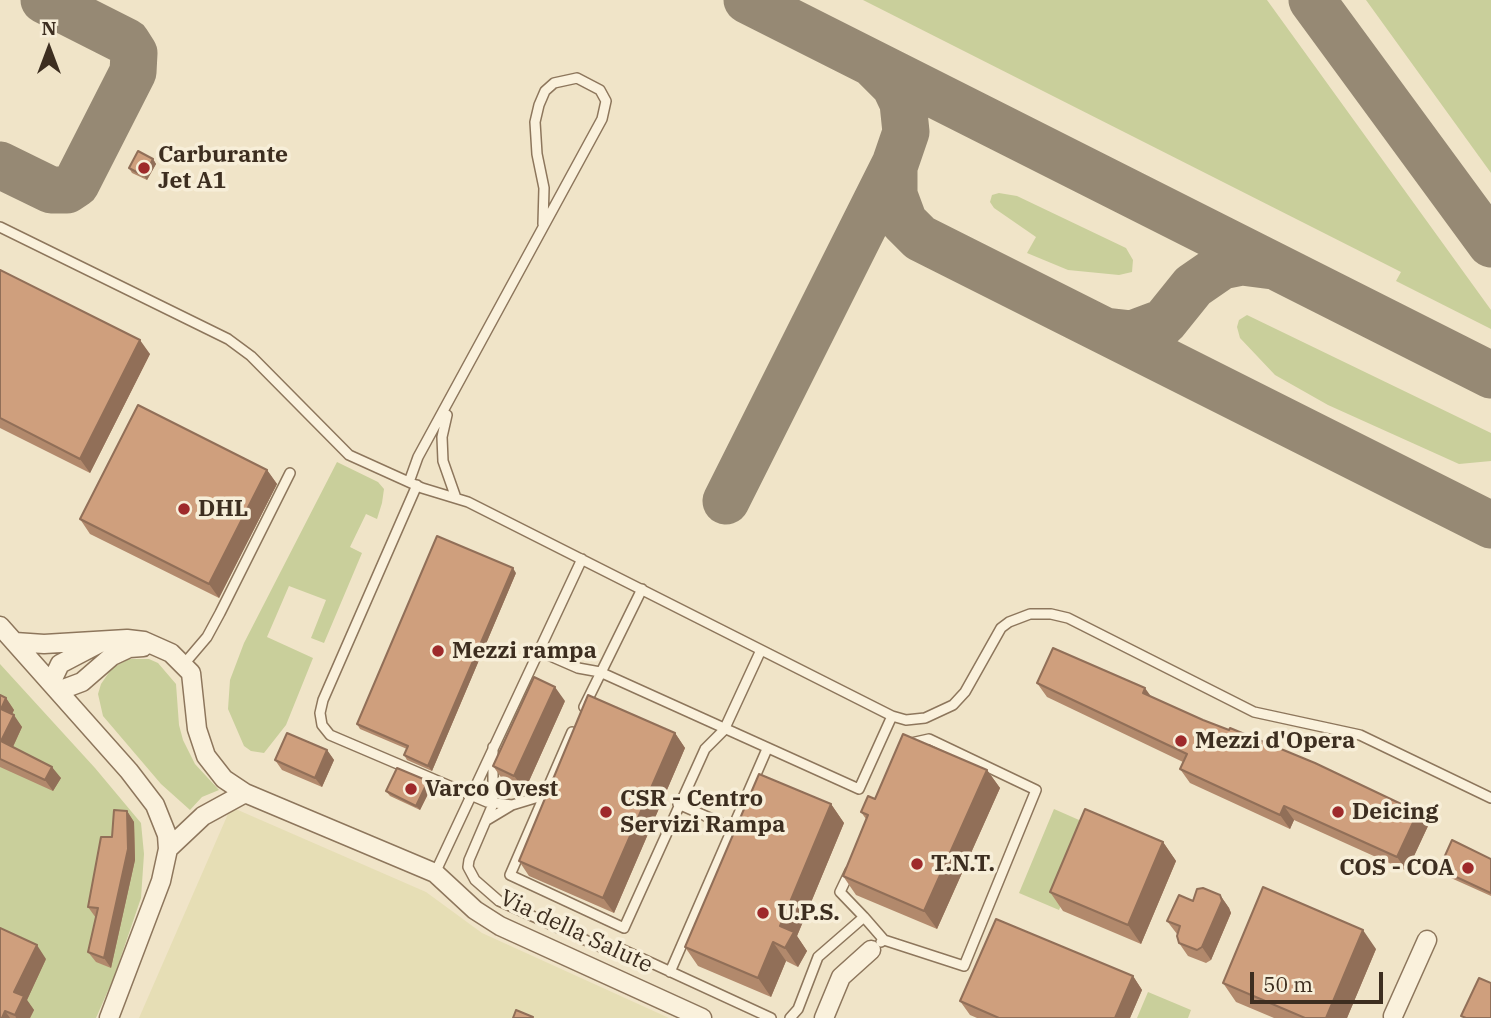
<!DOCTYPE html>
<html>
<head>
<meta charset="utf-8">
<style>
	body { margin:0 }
	#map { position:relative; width:1491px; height:1018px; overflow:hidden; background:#f0e4c8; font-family:"IBM Plex Serif",serif }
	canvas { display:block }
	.north { position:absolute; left:14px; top:14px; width:70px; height:70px; -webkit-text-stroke:5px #f7eed8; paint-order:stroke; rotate:0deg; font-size:19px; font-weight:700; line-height:28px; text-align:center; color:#3d2e20 }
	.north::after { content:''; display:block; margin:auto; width:24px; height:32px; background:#3d2e20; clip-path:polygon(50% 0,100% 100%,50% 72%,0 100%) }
	.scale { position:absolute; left:1250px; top:972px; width:133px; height:32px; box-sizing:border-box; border:4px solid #3d2e20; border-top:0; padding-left:9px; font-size:21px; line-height:24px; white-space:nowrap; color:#3d2e20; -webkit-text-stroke:5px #f7eed8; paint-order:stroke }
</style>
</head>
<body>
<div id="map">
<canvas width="1491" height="1018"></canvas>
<div class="north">N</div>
<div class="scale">50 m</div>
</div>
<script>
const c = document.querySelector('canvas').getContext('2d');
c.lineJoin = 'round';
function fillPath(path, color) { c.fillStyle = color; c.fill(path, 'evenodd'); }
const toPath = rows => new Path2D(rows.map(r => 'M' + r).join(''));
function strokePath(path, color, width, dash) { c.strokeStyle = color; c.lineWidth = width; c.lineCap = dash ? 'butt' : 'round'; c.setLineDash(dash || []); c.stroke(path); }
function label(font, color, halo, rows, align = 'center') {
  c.font = font + ' "IBM Plex Serif",serif'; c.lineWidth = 7; c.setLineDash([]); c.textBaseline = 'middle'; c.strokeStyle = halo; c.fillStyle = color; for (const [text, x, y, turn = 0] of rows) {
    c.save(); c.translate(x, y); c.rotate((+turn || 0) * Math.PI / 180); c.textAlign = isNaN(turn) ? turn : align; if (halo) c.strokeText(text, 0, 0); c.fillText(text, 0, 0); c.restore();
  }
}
fillPath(toPath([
	[231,807,426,892,482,933,669,1018,139,1018]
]), '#e6deb5');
fillPath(toPath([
	[863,0,1267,0,1491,310,1491,329,1396,281,1401,272],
	[1366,0,1491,0,1491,173],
	[999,193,1017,196,1126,248,1133,260,1132,272,1119,275,1068,270,1027,253,1036,237,994,208,990,202,992,195],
	[1247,315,1491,433,1491,461,1459,464,1328,405,1275,375,1240,338,1237,327,1239,320],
	[337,462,378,482,384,489,382,503,377,519,366,514,350,547,362,553,324,643,311,638,326,600,289,586,267,637,313,658,286,725,264,753,251,751,244,746,228,709,230,680,244,643],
	[129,659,149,659,158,663,176,684,179,725,183,740,195,764,219,790,202,797,190,810,161,784,103,716,98,694,101,684,112,668],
	[0,664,95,768,141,823,144,854,141,898,114,977,96,1018,0,1018],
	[1054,809,1095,827,1059,910,1019,893],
	[1148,992,1191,1010,1188,1018,1137,1018]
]), '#c9cf9b');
strokePath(toPath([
	[747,0,1491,375],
	[1312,0,1491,244],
	[873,64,895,86,903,103,906,132,894,167,894,195,904,222,920,238,1491,525],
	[0,165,51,190,67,190,76,184,133,72,134,53,127,42,44,0],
	[1105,331,1132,334,1164,322,1193,286,1222,266,1242,262,1273,266],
	[726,501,895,164]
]), '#968974', 47);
const service = toPath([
	[0,227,228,339,251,356,349,455,422,488,468,502,892,716,906,720,925,718,953,705,965,692,1001,628,1009,622,1030,614,1051,614,1068,618,1254,712,1360,735,1491,798],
	[447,415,442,437,443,461,456,498],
	[409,482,418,457,602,119,606,101,600,90,577,78,554,83,545,91,539,105,535,122,537,154,544,188,543,224],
	[417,485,323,700,320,713,322,725,330,735,487,802,512,805],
	[539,651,578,668,600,672,859,789,892,716],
	[184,664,207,637,220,613,290,473],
	[584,707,642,589],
	[572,732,510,875,624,928,705,749,724,730,761,650],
	[493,747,493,804,469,860,468,867,475,880,499,901,603,948,619,948,771,1018],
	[678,804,733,828],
	[487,820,512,805,535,798,545,790],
	[850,871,840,892,864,917],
	[435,873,582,559],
	[884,940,964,966,1036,790,929,739,911,743],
	[670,972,767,749],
	[790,1018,798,1009,818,957,864,917,884,940,881,942]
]);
const minor = toPath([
	[0,626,129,771,155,805,167,835,168,849,161,881,109,1018],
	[15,642,44,644,127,639,144,641,171,653,191,673,197,729,206,756,224,779,245,793,435,873,475,910,500,926,702,1018],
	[51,683,60,664,102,642],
	[58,691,82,682,112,656,129,648,143,647],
	[168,849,203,816,245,793],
	[1393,1016,1427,940],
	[824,1018,841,977,871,950]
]);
strokePath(service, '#8d765c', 12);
strokePath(minor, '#8d765c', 21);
strokePath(service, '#faf1dc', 9);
strokePath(minor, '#faf1dc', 18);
fillPath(toPath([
	[153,159,156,164,147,180,132,173,129,168],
	[0,270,150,354,90,473,0,428],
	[267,470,277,484,219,598,90,534,80,519],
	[516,573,432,771,407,760,404,755,407,749,360,729,357,724],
	[1037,683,1151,697,1428,826,1407,871,1294,820,1290,829,1190,783,1180,769,1183,762,1047,697],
	[0,695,6,698,14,710,12,714,22,727,13,747,61,778,53,791,0,767],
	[565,701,525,790,503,780,493,766],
	[675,733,685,748,614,913,529,876,519,861],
	[327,750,334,760,322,787,282,770,275,760],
	[987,770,1000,788,937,929,856,895,843,876,866,819,861,812,875,799],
	[428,781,432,786,420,810,390,796,386,791],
	[831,804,844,823,797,936,807,951,798,967,786,961,771,997,698,966,685,947],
	[127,811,134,822,135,860,111,968,96,962,88,952,96,918,88,907,112,837],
	[1163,842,1176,861,1141,944,1063,911,1050,892],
	[1491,859,1491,896,1442,874,1439,869],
	[1220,895,1229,908,1231,913,1211,960,1206,963,1188,956,1179,943,1177,934,1167,921],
	[1376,949,1347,1018,1274,1018,1236,1002,1223,983],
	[46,959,27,1000,34,1010,30,1018,0,1018],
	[1133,976,1142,990,1130,1018,977,1018,970,1015,960,1001]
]), '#b2896c');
fillPath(toPath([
	[153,159,156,164,147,180,144,176],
	[140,340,150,354,90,473,80,459],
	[267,470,277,484,219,598,209,584],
	[513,568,516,573,432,771,428,766],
	[555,687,565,701,525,790,514,776],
	[1145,688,1155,702,1143,693],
	[6,698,14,710,9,720,1,709],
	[14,715,22,727,10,753,1,741],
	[675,733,685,748,614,913,603,898],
	[327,750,334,760,322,787,315,778],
	[52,767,61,778,53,791,45,780],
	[987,770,1000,788,937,929,924,911],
	[428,781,432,786,420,810,416,806],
	[831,804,844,823,797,936,807,951,798,967,785,948,780,926],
	[1284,806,1294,820,1290,829,1280,815],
	[127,811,134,822,135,860,111,968,104,958],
	[1418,812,1428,826,1407,871,1397,857],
	[1163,842,1176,861,1141,944,1128,925],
	[1220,895,1229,908,1231,913,1211,960,1202,947],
	[1363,930,1376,949,1347,1018,1326,1018],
	[773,942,786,961,771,997,758,978],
	[37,945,46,959,27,1000,34,1010,30,1018,16,1018,15,1015,14,992],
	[1133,976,1142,990,1130,1018,1115,1018],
	[5,1011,10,1018,2,1018]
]), '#916f58');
const building = toPath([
	[138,151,153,159,144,176,129,168,138,151],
	[0,270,140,340,80,459,0,418,0,270],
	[138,405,267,470,209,584,80,519,138,405],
	[437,536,513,568,428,766,404,755,408,746,357,724,437,536],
	[1053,648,1145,688,1143,693,1203,720,1229,730,1230,728,1315,763,1418,812,1397,857,1284,806,1280,815,1180,769,1187,754,1037,683,1053,648],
	[534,677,555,687,514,776,493,766,534,677],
	[0,695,6,698,1,709,14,715,1,741,52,767,45,780,0,759,0,695],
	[588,695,675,733,603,898,519,861,588,695],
	[287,733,327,750,315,778,275,760,287,733],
	[903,734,987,770,924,911,843,876,868,815,861,812,868,796,875,799,903,734],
	[397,768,428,781,416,806,386,791,397,768],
	[759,774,831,804,780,926,794,932,785,948,773,942,758,978,685,947,759,774],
	[1085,809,1163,842,1128,925,1050,892,1085,809],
	[114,810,127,811,128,849,104,958,88,952,98,908,88,907,101,837,112,837,114,810],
	[1452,840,1491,859,1491,893,1439,869,1452,840],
	[1263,887,1363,930,1326,1018,1305,1018,1223,983,1263,887],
	[1203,888,1220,895,1222,901,1202,947,1197,950,1179,943,1177,936,1180,926,1167,921,1179,895,1193,901,1197,889,1203,888],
	[996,919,1133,976,1115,1018,999,1018,960,1001,996,919],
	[0,928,37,945,14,992,24,996,15,1015,5,1011,2,1018,0,1018,0,928],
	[1479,978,1491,983,1491,1018,1466,1018,1461,1016,1479,978],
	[516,1010,533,1017,532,1018,513,1018,516,1010]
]);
fillPath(building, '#cf9f7d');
strokePath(building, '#916f58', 2);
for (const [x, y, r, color] of [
	[144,168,7,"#9e2a2b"],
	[184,509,7,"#9e2a2b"],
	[438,651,7,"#9e2a2b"],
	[1181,741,7,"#9e2a2b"],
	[411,789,7,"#9e2a2b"],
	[606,812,7,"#9e2a2b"],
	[1338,812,7,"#9e2a2b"],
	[917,864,7,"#9e2a2b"],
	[1468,868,7,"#9e2a2b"],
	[763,913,7,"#9e2a2b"]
]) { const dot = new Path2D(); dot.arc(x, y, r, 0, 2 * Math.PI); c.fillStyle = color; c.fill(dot); strokePath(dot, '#f7eed8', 2.5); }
label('bold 23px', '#3d2e20', '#f7eed8', [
	["Carburante",158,155],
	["Jet A1",158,181],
	["DHL",198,509],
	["Mezzi rampa",452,651],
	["Mezzi d'Opera",1195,741],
	["Varco Ovest",425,789],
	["CSR - Centro",620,799],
	["Servizi Rampa",620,825],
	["Deicing",1352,812],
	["T.N.T.",931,864],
	["COS - COA",1454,868,"right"],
	["U.P.S.",777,913]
], 'left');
label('23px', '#3d2e20', '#f7eed8', [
	["Via della Salute",576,932,25]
]);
</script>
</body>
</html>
